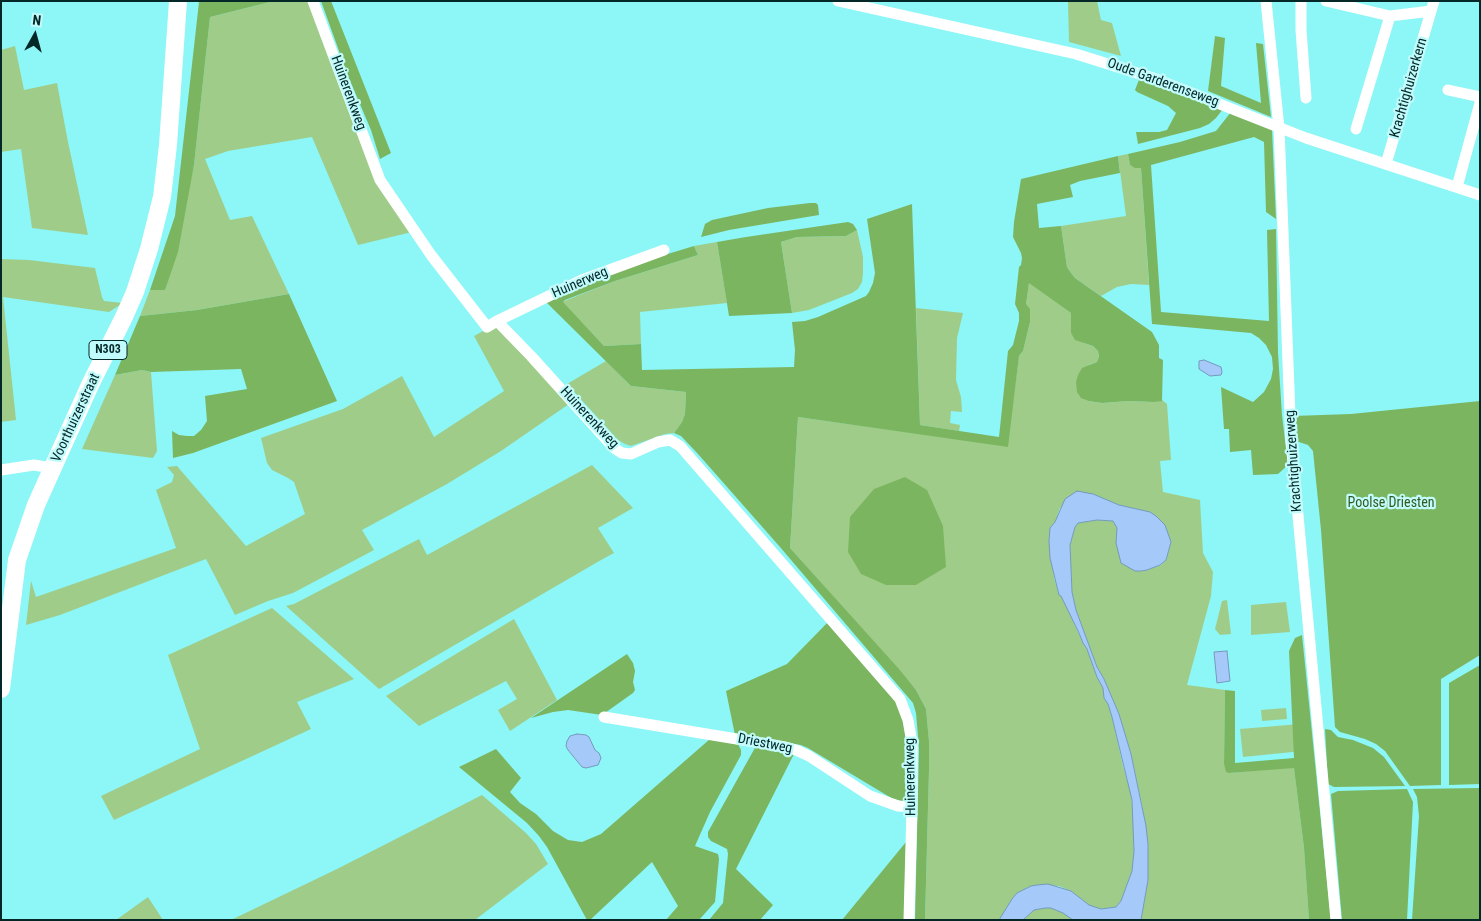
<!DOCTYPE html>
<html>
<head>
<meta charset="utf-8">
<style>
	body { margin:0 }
	#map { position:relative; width:1481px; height:921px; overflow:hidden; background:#8df6f6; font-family:"Roboto Condensed",sans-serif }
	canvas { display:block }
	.frame { position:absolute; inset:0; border:2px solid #042728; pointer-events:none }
	.north { position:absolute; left:10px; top:10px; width:50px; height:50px; -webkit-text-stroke:4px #c1fbfb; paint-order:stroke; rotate:7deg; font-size:14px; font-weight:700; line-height:20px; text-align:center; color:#042728 }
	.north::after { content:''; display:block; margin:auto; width:18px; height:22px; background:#042728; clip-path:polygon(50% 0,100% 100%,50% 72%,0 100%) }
</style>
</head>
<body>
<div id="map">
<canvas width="1481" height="921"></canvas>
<div class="frame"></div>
<div class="north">N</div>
</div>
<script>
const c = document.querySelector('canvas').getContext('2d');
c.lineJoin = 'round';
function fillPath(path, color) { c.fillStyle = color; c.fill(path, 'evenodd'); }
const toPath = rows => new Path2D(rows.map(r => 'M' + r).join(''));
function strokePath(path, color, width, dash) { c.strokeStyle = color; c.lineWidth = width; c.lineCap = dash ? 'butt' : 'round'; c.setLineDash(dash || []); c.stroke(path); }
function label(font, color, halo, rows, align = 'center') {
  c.font = font + ' "Roboto Condensed",sans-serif'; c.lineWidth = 4.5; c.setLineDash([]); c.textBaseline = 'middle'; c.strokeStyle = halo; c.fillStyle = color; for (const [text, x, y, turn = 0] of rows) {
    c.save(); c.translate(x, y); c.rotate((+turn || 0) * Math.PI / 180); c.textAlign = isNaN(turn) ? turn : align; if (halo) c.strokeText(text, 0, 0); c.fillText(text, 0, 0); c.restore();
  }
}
fillPath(toPath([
	[274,1,308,1,364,145,412,232,358,245,312,137,228,151,205,159,230,220,252,216,289,294,197,310,140,316,150,290,165,290,194,165,210,17],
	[1068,1,1097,1,1101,20,1112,23,1121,56,1069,42],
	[15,46,24,90,57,83,68,142,88,235,32,228,21,149,1,152,1,50],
	[1128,154,1130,165,1141,167,1149,285,1131,284,1117,287,1101,296,1075,278,1071,273,1067,267,1061,226,1126,216,1118,156],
	[857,230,863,257,863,273,862,282,858,289,852,293,809,310,792,313,781,242,797,237,846,236],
	[717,242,727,303,640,312,641,344,604,346,562,302,615,281,698,255,694,246],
	[1,259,29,260,95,268,102,297,104,301,123,303,109,312,3,297,16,420,1,422],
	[1029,282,1071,313,1071,333,1084,343,1093,346,1098,351,1099,358,1097,362,1089,365,1089,401,1102,403,1128,401,1154,402,1162,400,1167,404,1171,460,1160,461,1163,492,1200,500,1203,553,1213,572,1211,596,1187,685,1225,690,1224,764,1229,773,1294,767,1304,848,1309,920,1141,920,1148,880,1148,844,1142,805,1131,754,1119,714,1104,679,1097,667,1076,610,1072,592,1070,545,1075,527,1078,523,1097,520,1113,521,1117,528,1117,532,1116,543,1135,571,1141,571,1147,570,1161,565,1166,560,1171,542,1156,516,1150,512,1119,505,1093,494,1060,508,1055,522,1050,528,1054,578,1059,594,1061,595,1083,643,1087,649,1097,677,1103,688,1104,698,1108,704,1112,717,1123,766,1130,790,1133,812,1134,851,1132,871,1121,901,1116,907,1101,909,1089,905,1071,891,1059,886,1037,885,1031,886,1017,893,1012,899,999,920,925,920,929,770,929,741,926,709,916,690,790,548,798,417,1007,446,1019,356,1023,351,1030,322,1026,304],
	[916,308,963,313,957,338,956,380,961,397,962,412,951,411,950,423,960,425,959,431,920,425],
	[496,324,569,404,501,451,447,484,362,530,374,550,293,593,268,601,235,615,206,559,60,615,26,625,31,581,36,597,176,548,156,490,172,482,174,475,167,467,177,466,246,546,305,514,294,482,288,478,272,470,267,463,261,438,343,409,402,376,434,437,504,391,474,336],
	[606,361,631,386,686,392,685,414,682,422,674,433,665,434,631,446,625,444,618,440,567,384],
	[142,370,151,372,157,451,153,458,82,449,115,375],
	[592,465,633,508,598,528,614,553,601,560,379,689,286,606,294,604,419,539,427,555],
	[1227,600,1231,634,1220,635,1215,629,1222,601],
	[1286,602,1290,632,1251,635,1251,605],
	[272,608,354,679,297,702,311,729,114,820,101,796,200,749,168,655],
	[514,619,557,700,510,731,498,710,517,699,506,681,419,726,386,696],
	[1286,708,1287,719,1262,721,1261,710],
	[1300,724,1302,751,1243,757,1240,729],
	[482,795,526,833,536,844,548,864,475,920,231,920,337,869],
	[148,897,163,920,116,920],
	[1045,908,1051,908,1063,913,1073,920,1023,920,1034,910]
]), '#9fcd89');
fillPath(toPath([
	[274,1,210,17,194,165,178,252,165,290,150,290,175,216,199,2],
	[321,1,331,1,391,153,380,159,371,130,348,76],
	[1215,36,1225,38,1221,86,1261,103,1256,43,1263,44,1271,117,1208,91],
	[1140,77,1223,109,1216,118,1209,124,1200,128,1138,144,1136,132,1159,132,1167,130,1176,113,1168,106,1137,92,1135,90],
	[1231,112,1272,130,1276,219,1266,212,1264,142,1254,137,1151,165,1161,312,1269,321,1267,230,1276,229,1278,353,1282,415,1288,465,1278,474,1253,475,1251,450,1230,452,1229,429,1224,429,1221,387,1253,402,1264,392,1271,379,1273,369,1272,357,1266,345,1259,338,1251,333,1152,324,1141,168,1135,168,1130,165,1128,154,1180,142,1216,131],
	[1118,156,1120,173,1080,181,1070,185,1073,197,1037,204,1039,228,1061,226,1067,267,1071,273,1075,278,1152,332,1159,345,1159,358,1163,360,1162,401,1154,402,1128,401,1102,403,1089,401,1081,398,1077,392,1076,382,1078,375,1082,368,1097,362,1099,357,1098,351,1093,346,1075,340,1071,333,1071,313,1029,283,1026,304,1030,309,1030,322,1023,351,1019,356,1008,447,798,417,790,548,899,669,916,690,926,709,929,741,929,770,925,920,915,920,919,748,916,713,913,703,780,547,698,454,681,436,674,433,682,422,685,414,686,392,631,386,545,301,575,287,648,260,694,246,698,255,615,281,565,300,563,302,604,346,641,344,642,370,794,367,795,350,792,322,805,321,818,317,866,296,869,292,873,283,875,273,867,219,912,204,920,425,999,437,1008,351,1013,345,1019,321,1019,313,1015,304,1019,267,1021,265,1022,258,1021,253,1013,237,1014,222,1021,179],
	[810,203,816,203,818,205,819,215,729,230,701,237,705,224,712,220,768,208],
	[848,222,853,224,857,230,846,236,797,237,781,242,792,313,729,316,717,242,746,237],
	[289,294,337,401,193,453,173,458,172,431,179,435,187,436,194,436,201,430,207,421,205,396,247,389,241,369,151,372,142,370,115,375,140,316,197,310],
	[1480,401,1480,655,1441,679,1441,785,1410,786,1385,751,1376,744,1365,739,1340,732,1335,727,1321,530,1313,451,1308,445,1296,441,1293,416,1351,414],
	[905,477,927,490,943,526,946,567,916,585,886,585,861,574,848,552,850,517,874,489],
	[828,622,903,709,907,722,908,761,906,802,893,799,808,748,801,745,735,735,726,691,787,664],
	[1302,635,1331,920,1309,920,1304,848,1294,768,1229,773,1226,772,1224,764,1225,690,1235,691,1235,763,1294,758,1289,651,1295,638],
	[627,654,633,663,635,671,633,682,635,690,633,693,602,715,568,710,553,712,531,718],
	[1480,665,1480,784,1449,785,1449,683],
	[1325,729,1331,730,1338,737,1353,740,1373,748,1384,757,1405,786,1334,787,1328,784],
	[710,739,738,744,741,750,741,755,710,812,695,846,718,854,719,859,715,902,699,920,666,920,678,906,652,862,590,920,587,920,547,847,539,836,527,823,459,767,496,749,521,778,510,792,520,803,536,814,553,831,568,840,582,842,601,834],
	[756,746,795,752,736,869,773,905,760,920,709,920,723,903,728,854,727,849,711,841,708,837,708,832],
	[1480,788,1480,920,1412,920,1419,816,1417,797,1413,789],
	[1407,789,1413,802,1407,920,1342,920,1331,794,1338,791],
	[906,842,904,920,842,920]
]), '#7cb55f');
const water = toPath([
	[1204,360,1221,367,1222,372,1221,375,1210,376,1199,369,1199,361,1204,360],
	[1077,491,1093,494,1119,505,1150,512,1156,516,1165,525,1171,542,1166,560,1160,565,1147,570,1141,571,1135,571,1121,563,1116,543,1117,528,1113,521,1097,520,1078,523,1075,527,1070,545,1072,592,1076,610,1097,667,1104,679,1119,714,1131,754,1146,826,1148,844,1148,880,1141,920,1073,920,1063,913,1051,908,1045,908,1034,910,1023,920,999,920,1012,899,1017,893,1031,886,1037,885,1048,884,1071,891,1089,905,1101,909,1116,907,1121,901,1132,871,1134,851,1132,800,1112,717,1108,704,1104,698,1103,688,1097,677,1087,649,1083,643,1079,633,1061,596,1059,595,1050,558,1049,541,1050,528,1055,522,1065,499,1077,491],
	[1227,651,1230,681,1217,683,1214,652,1227,651],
	[577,734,586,735,589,737,595,750,599,753,601,758,598,765,586,768,582,767,568,750,566,746,567,741,570,736,577,734]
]);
fillPath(water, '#a5cafa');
strokePath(water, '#7599bb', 1);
strokePath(toPath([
	[313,1,380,180,431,255,487,327,497,321,531,356,614,448,622,453,631,454,658,442,670,440,680,446,900,699,908,720,912,743,912,807,909,920],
	[838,1,1076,54,1156,79,1306,138,1480,195],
	[1266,1,1279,128,1291,441,1336,920],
	[1301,1,1301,30,1306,98],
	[1326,1,1390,16],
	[1448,90,1480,97],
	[1356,129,1390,16,1431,11],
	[1386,164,1434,1],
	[1457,187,1480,103],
	[497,321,582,280,664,250],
	[1,470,34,465,52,468],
	[604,717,785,747,796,750,809,756,870,796,898,806,912,807]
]), '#fff', 11);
strokePath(toPath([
	[1,689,17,560,36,505,90,385,124,317,135,292,149,249,162,197,168,145,178,1]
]), '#fff', 18);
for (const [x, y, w] of [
	[108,350,38]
]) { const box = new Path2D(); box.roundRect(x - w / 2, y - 9.5, w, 19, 4); c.fillStyle = '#c1fbfb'; c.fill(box); strokePath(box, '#042728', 1); }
label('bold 12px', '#042728', null, [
	["N303",108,350]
]);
label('14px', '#042728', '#c1fbfb', [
	["Oude Garderenseweg",1163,83,20],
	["Krachtighuizerkern",1409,88,-74],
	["Huinerenkweg",348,93,70],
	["Huinerweg",580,283,-23],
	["Voorthuizerstraat",76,418,-65],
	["Huinerenkweg",589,418,47],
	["Krachtighuizerweg",1294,461,-94],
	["Driestweg",765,744,11],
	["Huinerenkweg",911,777,-91]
]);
label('14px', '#34591e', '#c1fbfb', [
	["Poolse Driesten",1391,503]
]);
</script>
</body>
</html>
